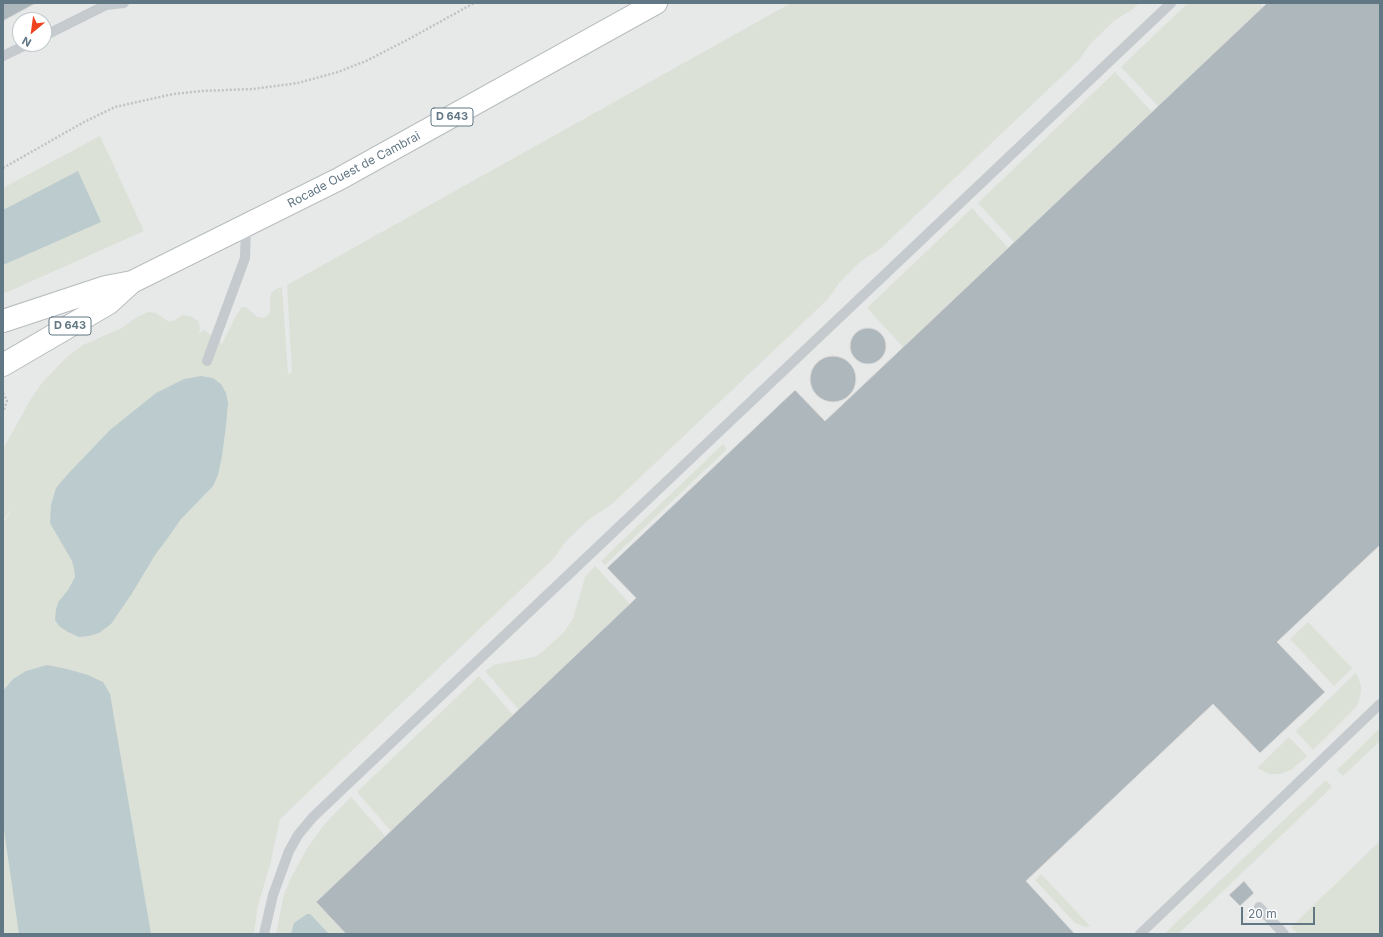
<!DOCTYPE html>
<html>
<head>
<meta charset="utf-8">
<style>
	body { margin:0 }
	#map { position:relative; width:1383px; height:937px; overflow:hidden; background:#f9f9f7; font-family:Inter,sans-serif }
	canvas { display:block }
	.frame { position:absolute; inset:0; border:4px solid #627784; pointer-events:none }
	.north { position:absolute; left:12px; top:12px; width:40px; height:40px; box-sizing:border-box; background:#fff; border:1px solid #c0c9ce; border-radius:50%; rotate:209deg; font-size:11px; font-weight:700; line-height:16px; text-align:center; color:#627784 }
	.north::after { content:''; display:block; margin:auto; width:14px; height:18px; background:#ef4221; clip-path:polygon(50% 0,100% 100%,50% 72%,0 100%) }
	.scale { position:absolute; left:1241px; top:907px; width:74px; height:18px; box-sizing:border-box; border:2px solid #627784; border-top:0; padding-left:5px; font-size:12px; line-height:14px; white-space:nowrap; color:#627784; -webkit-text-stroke:3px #fff; paint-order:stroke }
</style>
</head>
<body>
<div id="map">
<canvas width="1383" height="937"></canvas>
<div class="frame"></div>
<div class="north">N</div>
<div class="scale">20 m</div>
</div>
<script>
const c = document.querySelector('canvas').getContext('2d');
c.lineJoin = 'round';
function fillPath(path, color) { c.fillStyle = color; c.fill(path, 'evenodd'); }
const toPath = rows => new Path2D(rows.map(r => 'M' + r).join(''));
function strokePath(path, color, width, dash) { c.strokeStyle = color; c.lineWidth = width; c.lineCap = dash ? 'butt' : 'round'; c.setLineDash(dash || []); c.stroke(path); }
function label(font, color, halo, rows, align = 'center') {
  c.font = font + ' Inter,sans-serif'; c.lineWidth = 4; c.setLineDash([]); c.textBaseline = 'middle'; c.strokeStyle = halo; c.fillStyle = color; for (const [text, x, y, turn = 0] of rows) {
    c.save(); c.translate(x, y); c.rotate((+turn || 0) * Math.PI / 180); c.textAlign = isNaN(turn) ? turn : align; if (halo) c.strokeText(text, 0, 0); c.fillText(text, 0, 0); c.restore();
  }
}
fillPath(toPath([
	[3,3,1380,3,1380,934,3,934],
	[20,20,44,20,44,44,20,44]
]), '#e7e9e8');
fillPath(toPath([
	[791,3,1139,3,1133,9,1115,20,1090,44,1079,60,880,249,861,261,839,283,828,299,612,504,588,520,566,541,554,558,280,819,270,865,258,905,254,934,3,934,3,524,14,505,3,521,3,449,31,399,42,383,67,357,83,345,122,328,137,317,148,312,156,313,169,322,175,320,182,315,190,316,198,321,200,328,199,333,204,330,222,344,236,316,242,307,246,307,257,317,263,318,267,316,270,313,270,298,271,293,276,289,282,287,288,374,292,373,287,285],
	[1188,3,1259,3,1263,7,1158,106,1121,67],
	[1115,72,1152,112,1014,242,978,203],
	[100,136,144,231,3,294,3,188],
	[972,208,1008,248,903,347,867,308],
	[723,444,727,449,605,565,601,561],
	[595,566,630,604,519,710,485,671,494,665,534,657,540,654,564,632,573,619,585,577],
	[1308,622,1352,668,1334,686,1290,639],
	[1356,673,1361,685,1361,693,1357,706,1313,750,1296,731],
	[479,676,513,715,391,831,357,792],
	[1380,728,1380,741,1343,776,1337,770],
	[1289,737,1307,756,1291,770,1280,774,1269,774,1257,768],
	[1326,780,1332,787,1178,934,1164,934],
	[351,797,385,836,316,902,346,934,276,934,284,894,292,876,306,850,324,825],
	[1380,841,1380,934,1298,934,1291,927],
	[1041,874,1090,926,1085,927,1075,923,1035,880]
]), '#dbe1d7');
fillPath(toPath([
	[78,171,101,222,3,265,3,210],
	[201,376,213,378,221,384,226,393,228,403,226,426,222,456,218,475,213,486,181,519,167,539,155,555,131,595,111,624,99,633,89,636,79,637,68,632,59,626,55,620,56,609,59,601,68,590,75,577,74,568,72,561,50,523,51,505,56,488,67,475,110,430,156,393,184,379],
	[47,665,67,669,88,675,103,682,110,694,151,934,19,934,3,823,3,691,13,679,26,671],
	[307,914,310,914,312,916,329,934,291,934,294,923]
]), '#bccbce');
const building = toPath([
	[3,3,36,3,3,21,3,3],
	[1267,3,1380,3,1380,545,1277,642,1325,692,1260,753,1213,704,1026,881,1074,933,1073,934,346,934,316,902,636,598,607,568,795,390,825,421,1267,3],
	'850 346a18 18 0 1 1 36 0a18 18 0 1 1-36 0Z',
	'810 379a23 23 0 1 1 46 0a23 23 0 1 1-46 0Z',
	[1244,881,1254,893,1240,906,1229,895,1244,881]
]);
fillPath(building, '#adb7bc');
strokePath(building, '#dbdbd9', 1);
const highway = toPath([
	[3,321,106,287,132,282,339,179,656,3],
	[3,365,109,303,132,282]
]);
strokePath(highway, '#b7bcbf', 24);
strokePath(toPath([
	[3,168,84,122,115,107,173,94,202,91,253,89,298,83,338,72,366,61,409,39,474,3],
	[3,393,7,401,3,412]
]), '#c0c3c5', 2.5, [2, 2]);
strokePath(toPath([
	[44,36,106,5,124,3],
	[3,56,28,44],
	[207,361,245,258,246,226],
	[1259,907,1284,934],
	[264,934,273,895,289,851,298,835,313,817,1171,3],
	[1140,934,1380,704]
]), '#c4cacd', 10);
strokePath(highway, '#fff', 22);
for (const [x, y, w] of [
	[452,117,42],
	[70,326,42]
]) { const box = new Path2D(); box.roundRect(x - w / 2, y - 9, w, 18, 3); c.fillStyle = '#fff'; c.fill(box); strokePath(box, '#627784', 1); }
label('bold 11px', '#627784', null, [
	["D 643",452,117],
	["D 643",70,326]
]);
label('12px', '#627784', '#fff', [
	["Rocade Ouest de Cambrai",354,170,-28]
]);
</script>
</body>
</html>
